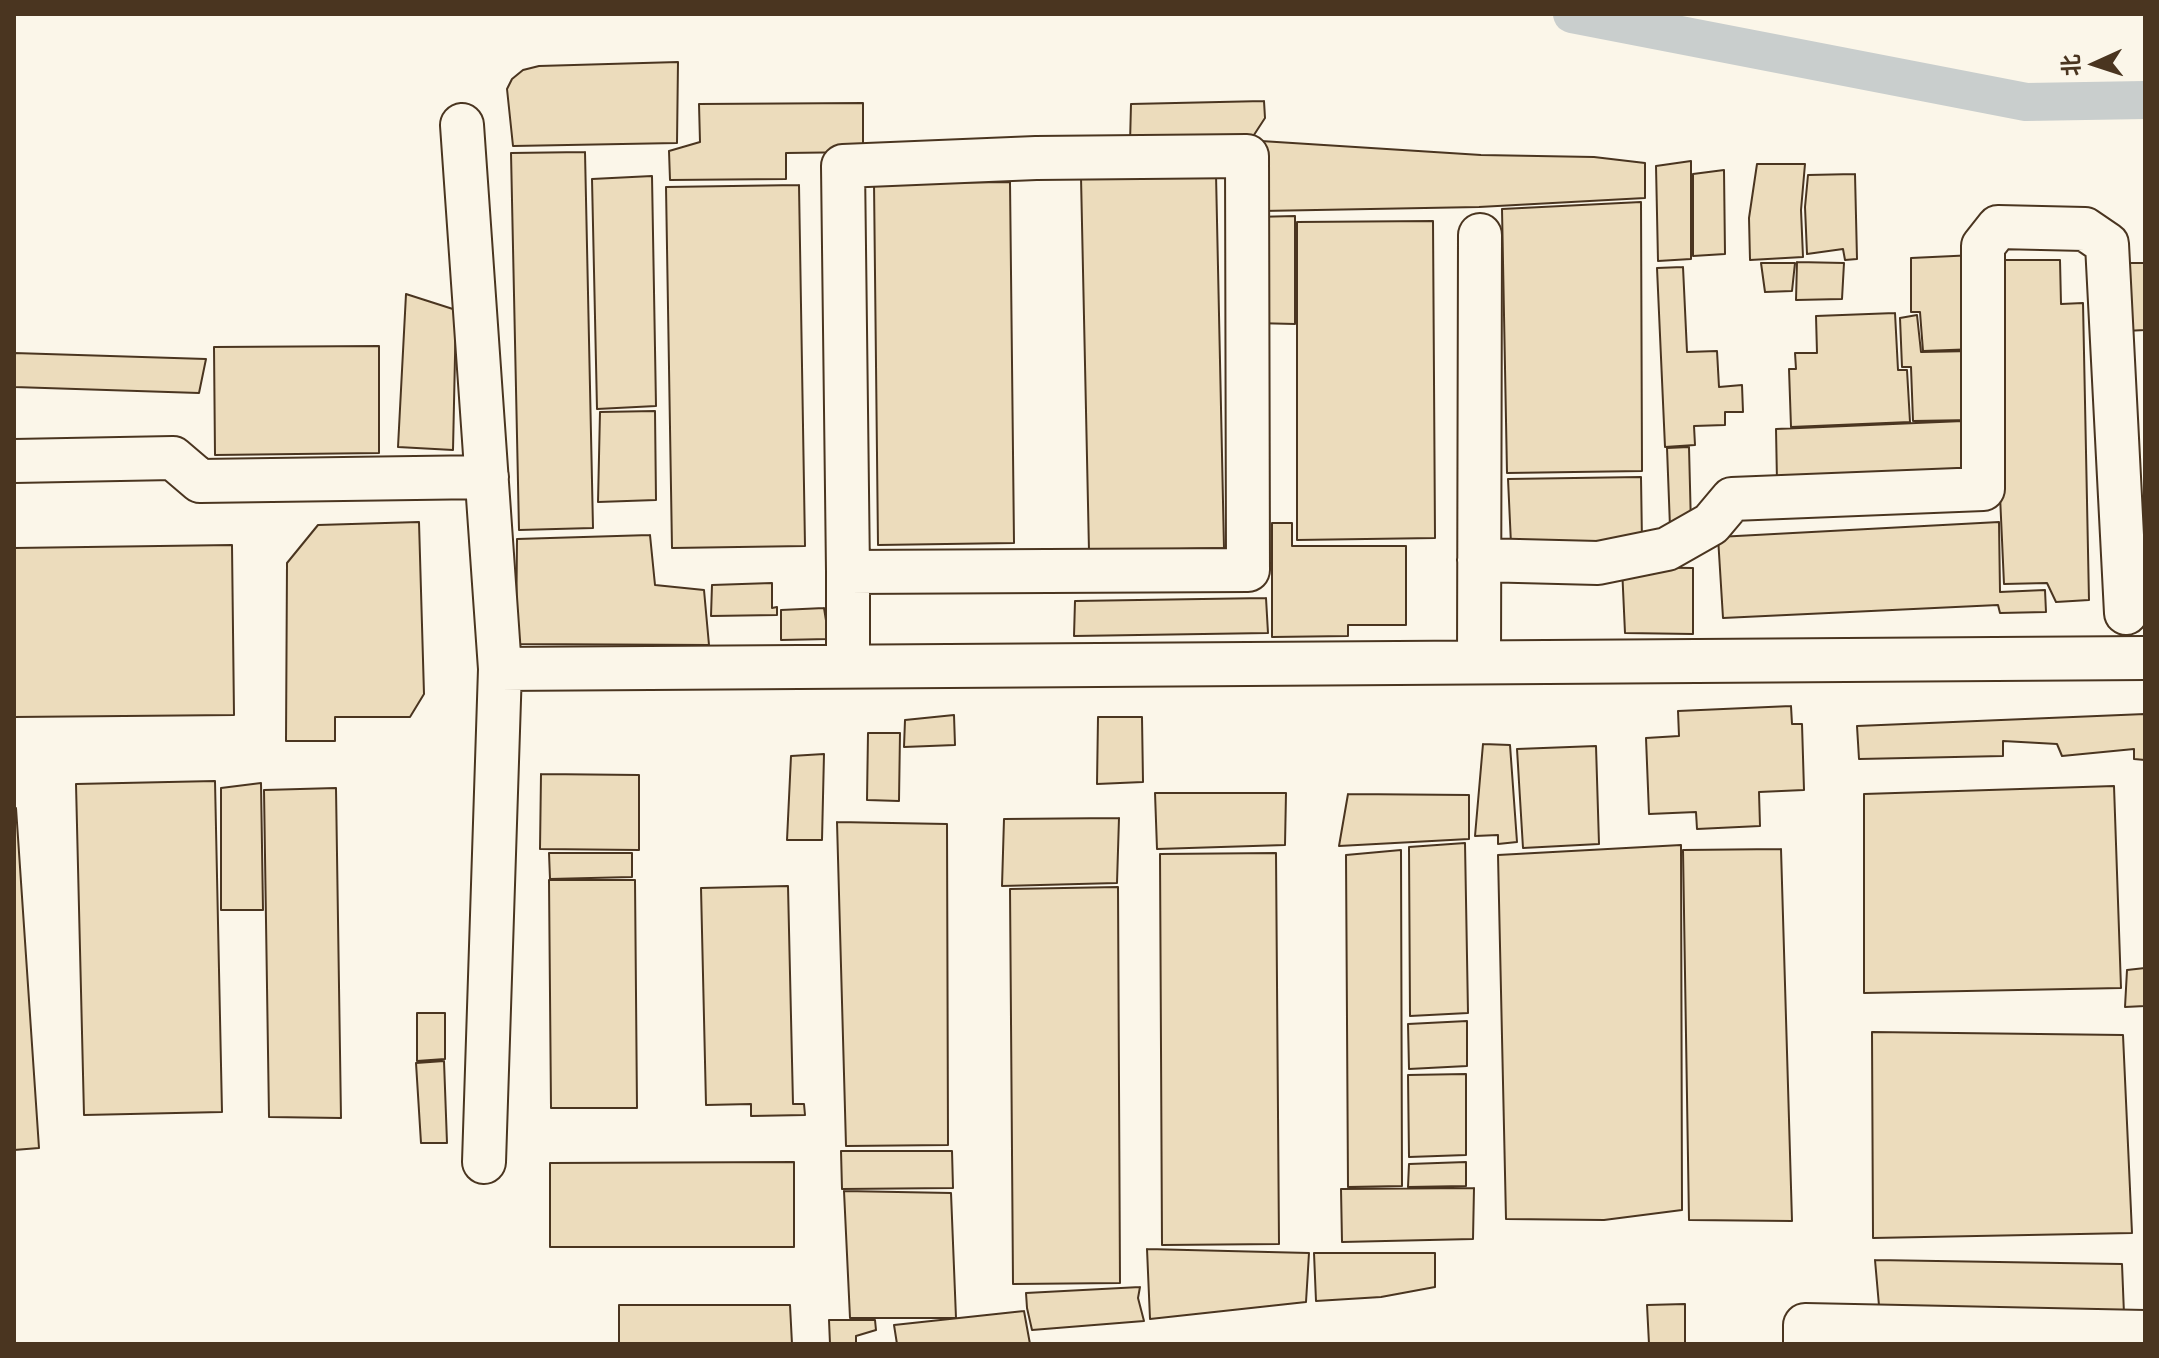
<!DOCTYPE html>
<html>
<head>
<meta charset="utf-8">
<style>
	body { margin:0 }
	#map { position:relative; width:2159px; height:1358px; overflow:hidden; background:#fbf6e9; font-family:"Titillium Web","Noto Sans SC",sans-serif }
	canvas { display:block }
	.frame { position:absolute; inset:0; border:16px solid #4a3520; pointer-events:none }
	.north { position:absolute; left:2055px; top:24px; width:80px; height:80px; -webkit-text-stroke:6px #fbf6e9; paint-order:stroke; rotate:267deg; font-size:22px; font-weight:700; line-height:32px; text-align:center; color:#4a3520 }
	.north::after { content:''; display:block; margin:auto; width:28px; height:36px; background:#4a3520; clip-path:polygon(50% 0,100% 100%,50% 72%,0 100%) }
</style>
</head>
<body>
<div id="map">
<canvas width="2159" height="1358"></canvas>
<div class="frame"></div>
<div class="north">北</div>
</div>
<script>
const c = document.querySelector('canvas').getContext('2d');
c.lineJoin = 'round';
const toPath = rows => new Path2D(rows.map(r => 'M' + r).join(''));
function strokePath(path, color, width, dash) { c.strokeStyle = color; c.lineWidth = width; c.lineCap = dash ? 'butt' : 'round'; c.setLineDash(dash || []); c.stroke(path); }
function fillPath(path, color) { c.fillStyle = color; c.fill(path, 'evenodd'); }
strokePath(toPath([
	[1572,14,2026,102,2145,100]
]), '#c9cecd', 38);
const building = toPath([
	[678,62,677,143,513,146,507,89,512,79,523,70,539,66,678,62],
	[1264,101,1265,118,1250,141,1130,143,1131,104,1264,101],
	[863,103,863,152,786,153,786,179,670,180,669,151,700,142,699,104,863,103],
	[1261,141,1481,155,1594,157,1645,163,1645,198,1479,207,1262,211,1261,141],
	[585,152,593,528,519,530,511,153,585,152],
	[1691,161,1691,259,1658,261,1656,166,1691,161],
	[1757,164,1805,164,1801,210,1803,257,1750,260,1749,218,1757,164],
	[1724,170,1725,254,1693,256,1693,174,1724,170],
	[1216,174,1224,548,1089,551,1081,177,1216,174],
	[1855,174,1857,259,1845,260,1843,249,1807,254,1805,207,1808,175,1855,174],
	[652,176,656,406,597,409,592,179,652,176],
	[1010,182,1014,543,878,545,874,183,1010,182],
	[799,185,805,546,672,548,666,187,799,185],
	[1641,202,1642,471,1507,473,1502,209,1641,202],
	[1295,216,1295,324,1254,323,1254,217,1295,216],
	[1433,221,1435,538,1297,540,1297,222,1433,221],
	[1975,255,1976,349,1923,351,1920,312,1911,312,1911,258,1975,255],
	[1998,260,2060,260,2061,304,2083,303,2089,600,2056,602,2047,583,2004,584,1990,274,1998,260],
	[1797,262,1844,263,1842,299,1796,300,1797,262],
	[1761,263,1795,263,1792,291,1765,292,1761,263],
	[2124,263,2145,263,2145,330,2125,331,2124,263],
	[1683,267,1687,352,1717,351,1719,387,1742,385,1743,412,1725,412,1725,425,1694,426,1695,445,1665,447,1657,268,1683,267],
	[406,294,456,310,453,450,398,447,406,294],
	[1895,313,1898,370,1907,370,1910,422,1791,427,1789,369,1796,369,1795,353,1817,353,1816,316,1895,313],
	[1917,315,1921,352,1972,351,1973,420,1913,421,1911,367,1902,367,1900,318,1917,315],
	[379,346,379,453,215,455,214,347,379,346],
	[14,353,206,359,199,393,14,387,14,353],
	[655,411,656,500,598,502,600,412,655,411],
	[1963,421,1965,475,1777,482,1776,429,1963,421],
	[1689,447,1691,526,1670,527,1667,448,1689,447],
	[1641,477,1642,542,1511,544,1508,479,1641,477],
	[419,522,424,694,410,717,335,717,335,741,286,741,287,563,318,525,419,522],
	[1999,522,2000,592,2045,590,2046,612,2000,613,1998,605,1723,618,1718,537,1999,522],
	[1272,523,1292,523,1292,546,1406,546,1406,625,1348,625,1348,636,1272,637,1272,523],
	[650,535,655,585,704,590,709,645,516,644,517,539,650,535],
	[232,545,234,715,14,717,14,548,232,545],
	[1622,567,1693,568,1693,634,1625,633,1622,567],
	[772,583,772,608,777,607,777,615,711,616,712,585,772,583],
	[1266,598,1268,633,1074,636,1075,601,1266,598],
	[824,608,829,639,781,640,781,610,824,608],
	[1791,706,1792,724,1802,724,1804,790,1759,792,1760,826,1697,829,1696,812,1649,814,1646,738,1679,736,1678,711,1791,706],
	[2145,714,2145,760,2134,759,2134,749,2062,756,2057,744,2003,741,2003,756,1859,759,1857,726,2145,714],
	[954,715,955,745,904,747,905,720,954,715],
	[1098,717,1142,717,1143,782,1097,784,1098,717],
	[868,733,900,733,899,801,867,800,868,733],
	[1483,744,1510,745,1517,842,1498,844,1498,835,1475,836,1483,744],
	[1596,746,1599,844,1523,848,1517,749,1596,746],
	[824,754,822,840,787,840,791,756,824,754],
	[541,774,639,775,639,850,540,849,541,774],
	[215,781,222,1112,84,1115,76,784,215,781],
	[261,783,263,910,221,910,221,788,261,783],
	[2114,786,2121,988,1864,993,1864,794,2114,786],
	[336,788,341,1118,269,1117,264,790,336,788],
	[1155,793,1286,793,1285,845,1157,849,1155,793],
	[1348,794,1469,795,1469,839,1339,846,1348,794],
	[14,808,16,808,39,1148,14,1150,14,808],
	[1119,818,1117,883,1002,886,1004,819,1119,818],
	[837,822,947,824,948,1145,846,1146,837,822],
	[1465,843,1468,1013,1410,1016,1409,847,1465,843],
	[1681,845,1682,1210,1604,1220,1506,1219,1498,855,1681,845],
	[1781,849,1792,1221,1689,1220,1683,850,1781,849],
	[1401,850,1402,1186,1348,1187,1346,855,1401,850],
	[549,853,632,853,632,877,550,879,549,853],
	[1276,853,1279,1244,1162,1245,1160,854,1276,853],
	[549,880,635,880,637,1108,551,1108,549,880],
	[788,886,793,1104,804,1104,805,1115,751,1116,751,1104,706,1105,701,888,788,886],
	[1118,887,1120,1283,1013,1284,1010,889,1118,887],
	[2145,968,2145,1006,2125,1007,2127,970,2145,968],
	[417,1013,445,1013,445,1059,417,1061,417,1013],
	[1467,1021,1467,1066,1409,1069,1408,1024,1467,1021],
	[1872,1032,2123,1035,2132,1233,1873,1238,1872,1032],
	[444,1061,447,1143,421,1143,416,1063,444,1061],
	[1466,1074,1466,1155,1409,1157,1408,1075,1466,1074],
	[841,1151,952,1151,953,1188,842,1189,841,1151],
	[794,1162,794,1247,550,1247,550,1163,794,1162],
	[1466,1162,1466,1186,1408,1187,1409,1164,1466,1162],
	[1474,1188,1473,1239,1342,1242,1341,1189,1474,1188],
	[844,1191,951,1193,956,1318,850,1318,844,1191],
	[1147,1249,1309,1253,1306,1302,1150,1319,1147,1249],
	[1314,1253,1435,1253,1435,1287,1381,1297,1316,1301,1314,1253],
	[1875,1260,2122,1264,2124,1314,1880,1317,1875,1260],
	[1140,1287,1138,1298,1144,1321,1032,1330,1027,1308,1026,1293,1140,1287],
	[1685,1304,1685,1344,1649,1344,1647,1305,1685,1304],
	[619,1305,790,1305,792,1344,619,1344,619,1305],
	[1024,1311,1030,1344,897,1344,894,1325,1024,1311],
	[829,1320,875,1320,876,1330,856,1336,856,1344,830,1344,829,1320]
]);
fillPath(building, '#ecdcbc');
strokePath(building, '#4a3520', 2);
const minor = toPath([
	[462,125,500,669,484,1162],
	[14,461,173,458,200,481,487,477],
	[1479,560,1598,563,1667,549,1711,524,1732,499,1983,489,1983,246,1998,227,2085,229,2107,244,2126,613],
	[848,572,1248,570,1247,156,1036,158,843,166,848,572,848,659],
	[1479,662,1480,235],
	[500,669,2145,658],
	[1805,1344,1805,1325,2145,1332]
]);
strokePath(minor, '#4a3520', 46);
strokePath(minor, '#fbf6e9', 42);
</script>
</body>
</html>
